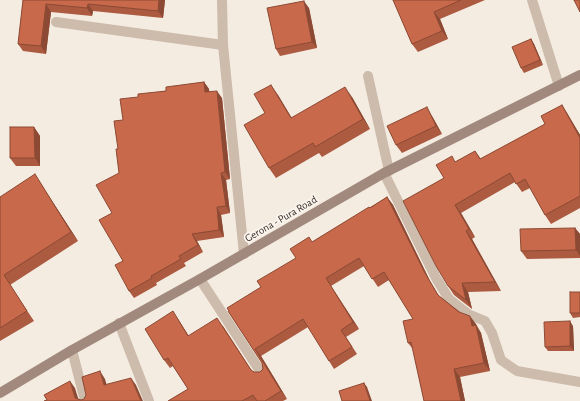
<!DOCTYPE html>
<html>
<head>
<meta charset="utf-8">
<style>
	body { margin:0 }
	canvas { display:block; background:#f4ebe1 }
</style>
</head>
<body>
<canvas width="580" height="401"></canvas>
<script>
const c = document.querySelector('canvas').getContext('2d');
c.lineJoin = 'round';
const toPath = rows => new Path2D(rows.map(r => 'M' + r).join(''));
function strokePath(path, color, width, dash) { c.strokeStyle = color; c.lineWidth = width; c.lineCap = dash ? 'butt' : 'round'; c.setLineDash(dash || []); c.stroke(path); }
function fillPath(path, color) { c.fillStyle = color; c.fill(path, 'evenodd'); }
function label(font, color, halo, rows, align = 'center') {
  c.font = font + ' "Alegreya Sans",sans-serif'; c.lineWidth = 3.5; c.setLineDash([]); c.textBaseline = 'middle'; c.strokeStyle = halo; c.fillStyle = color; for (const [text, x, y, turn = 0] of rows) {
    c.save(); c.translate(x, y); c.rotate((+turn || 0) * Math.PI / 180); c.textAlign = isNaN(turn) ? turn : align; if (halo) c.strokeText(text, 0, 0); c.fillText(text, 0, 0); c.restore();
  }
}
strokePath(toPath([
	[368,76,389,171]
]), '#cdbbac', 10);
strokePath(toPath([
	[222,0,223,45,244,254],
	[532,0,559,86],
	[56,22,223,45],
	[384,173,436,278,449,299,468,314,485,321,492,333,501,360,517,371,580,382],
	[200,279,262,374],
	[119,323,149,401],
	[72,350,85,401]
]), '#cdbbac', 10);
strokePath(toPath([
	[0,393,72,350,200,279,384,173,580,75]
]), '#a18a7d', 10);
fillPath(toPath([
	[23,0,165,0,163,18,93,11,92,16,51,12,46,54,23,51,18,44],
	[393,0,485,0,440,19,448,39,418,52,412,44],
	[309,8,317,48,280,56,276,49],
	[531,39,534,44,543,65,524,73,521,68],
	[204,82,209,89,209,92,222,98,230,179,226,180,230,213,221,215,224,237,197,241,203,252,184,263,186,266,156,283,157,285,134,298,129,291,112,213,119,173,118,149,123,120,138,97],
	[278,95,291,118,352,97,370,129,322,157,319,153,276,178,269,168,265,113],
	[562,105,567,113,580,135,580,208,551,224,545,215,530,188,522,192,515,182,461,213,475,237,472,239,501,291,468,292,472,309,454,295,448,286,444,178,475,151,481,159,545,124],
	[432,116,442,134,402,153,396,145],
	[34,127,40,136,40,166,16,166,10,158],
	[41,184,78,241,10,285,34,321,0,341,0,197],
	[387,197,393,205,430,281,439,296,476,324,481,333,490,371,460,377,465,401,424,401,413,349,408,343,413,319,389,280,378,287,364,266,331,286,359,329,346,337,357,354,334,369,308,327,261,356,287,399,283,401,168,401,188,389,173,366,170,368,164,360,178,319,189,336,223,326,252,371,254,372,260,372,263,369,262,363,228,311,261,287,296,258,312,242],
	[575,228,580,234,580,258,527,259,521,251],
	[580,292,580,317,573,318,570,313],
	[573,326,574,351,548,351,545,347]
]), '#ac5a40');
fillPath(toPath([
	[159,0,165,0,163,18,158,11],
	[304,1,309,8,317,48,312,42],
	[46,4,51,12,46,54,41,46],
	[88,4,93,11,92,16,87,8],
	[434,12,440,19,448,39,442,31],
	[531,39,534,44,543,65,540,60],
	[204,82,209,89,210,99,205,92],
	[271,85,278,95,298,128,291,118],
	[345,87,352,97,370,129,363,119],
	[217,91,222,98,230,179,225,172],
	[562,105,567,113,580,135,580,138],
	[427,107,442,134,436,126],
	[34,127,40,136,40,166,35,158],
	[221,173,226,180,230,213,226,206],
	[35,174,41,184,78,241,71,232],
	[387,197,393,205,430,281,443,302,425,273],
	[455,205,461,213,475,237,469,229],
	[217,207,221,215,224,237,219,230],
	[575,228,580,234,580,256,576,250],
	[466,231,472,239,501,291,495,282],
	[192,234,197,241,203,252,198,245],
	[326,278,331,286,359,329,353,322],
	[462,283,468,292,472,309,466,300],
	[470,316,476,324,478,333,472,326],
	[570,321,573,326,574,351,570,346],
	[476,325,481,333,490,371,484,363],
	[255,349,261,356,287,399,281,391],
	[454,369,460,377,465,401,461,401],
	[100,371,105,379,109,393,104,385],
	[131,378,136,385,143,401,141,401],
	[70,381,75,388,79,401,75,398],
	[364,383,367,387,372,401,370,401]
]), '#8c4a34');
const building = toPath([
	[23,0,159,0,158,11,88,4,87,8,46,4,41,46,18,44,23,0],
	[393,0,461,0,434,12,442,31,412,44,393,0],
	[574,0,580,0,580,12,574,0],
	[304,1,312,42,276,49,267,8,304,1],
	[531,39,540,60,521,68,512,47,531,39],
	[204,82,205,92,217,91,225,172,221,173,226,206,217,207,219,230,192,234,198,245,179,256,181,259,151,276,152,278,129,291,115,265,123,261,99,220,112,213,96,185,119,173,116,149,118,149,114,121,123,120,120,99,138,97,138,94,166,91,166,87,204,82],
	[271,85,291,118,345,87,363,119,315,147,313,143,269,168,244,125,265,113,254,94,271,85],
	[562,105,580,138,580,196,545,215,525,179,516,184,510,173,455,205,469,229,466,231,495,282,462,283,466,300,448,286,436,266,403,201,444,178,436,165,452,156,455,162,475,151,480,159,545,124,541,116,562,105],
	[427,107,436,126,396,145,387,126,427,107],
	[10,127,34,127,35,158,10,158,10,127],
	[35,174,71,232,4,275,27,311,0,328,0,197,35,174],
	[387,197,425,273,438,295,459,312,470,316,472,326,476,325,484,363,454,369,461,401,424,401,411,342,408,343,403,321,413,319,384,272,372,279,359,258,326,278,353,322,341,330,352,347,329,361,303,319,255,349,281,391,265,401,257,401,253,395,242,401,168,401,188,389,168,358,164,360,145,329,173,311,188,336,217,318,251,370,254,372,260,372,263,369,262,363,228,311,229,311,227,308,261,287,257,281,296,258,290,249,309,237,312,242,369,207,370,208,387,197],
	[575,228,576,250,521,251,520,229,575,228],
	[570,292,580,292,580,313,570,313,570,292],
	[570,321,570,346,545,347,544,322,570,321],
	[100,371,104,385,131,378,141,401,44,401,47,400,44,395,70,381,75,398,81,400,84,399,86,395,82,377,100,371],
	[364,383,370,401,342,401,339,391,364,383]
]);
fillPath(building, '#c8694b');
strokePath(building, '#8c4a34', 1);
label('11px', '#3b302b', '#fbf5ee', [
	["Gerona - Pura Road",281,219,-30]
]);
</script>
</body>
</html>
